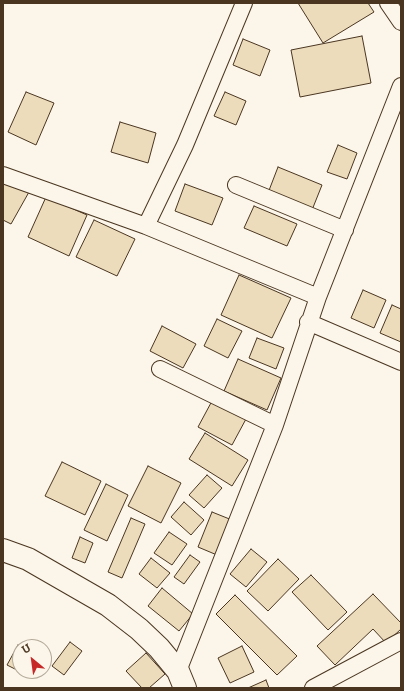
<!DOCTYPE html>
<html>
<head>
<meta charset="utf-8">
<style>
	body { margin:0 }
	#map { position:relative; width:404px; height:691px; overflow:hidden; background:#fbf6e9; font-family:Bitter,serif }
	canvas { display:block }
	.frame { position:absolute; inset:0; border:4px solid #4a3520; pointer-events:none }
	.north { position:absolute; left:12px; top:639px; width:40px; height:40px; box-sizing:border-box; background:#fbf6e9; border:1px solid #b4a999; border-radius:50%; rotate:331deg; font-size:11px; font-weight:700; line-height:16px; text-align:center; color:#4a3520 }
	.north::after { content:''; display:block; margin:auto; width:14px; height:18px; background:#c62828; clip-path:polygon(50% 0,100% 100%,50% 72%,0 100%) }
</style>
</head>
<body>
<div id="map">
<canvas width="404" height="691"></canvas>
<div class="frame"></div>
<div class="north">U</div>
</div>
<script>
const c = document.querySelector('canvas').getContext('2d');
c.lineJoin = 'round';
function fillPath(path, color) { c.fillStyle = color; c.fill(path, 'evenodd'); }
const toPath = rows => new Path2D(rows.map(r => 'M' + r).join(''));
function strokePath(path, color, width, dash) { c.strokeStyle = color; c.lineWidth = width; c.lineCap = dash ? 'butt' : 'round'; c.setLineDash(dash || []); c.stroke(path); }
const building = toPath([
	[298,3,368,3,374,12,323,43,298,3],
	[362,36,371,83,300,97,291,50,362,36],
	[243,39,270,50,260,76,233,65,243,39],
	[26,92,54,103,36,145,8,132,26,92],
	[225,92,246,101,236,125,214,116,225,92],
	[120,122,156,133,148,163,111,152,120,122],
	[338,145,357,153,347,179,327,172,338,145],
	[278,167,322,185,312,210,268,193,278,167],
	[3,178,29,192,11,224,3,220,3,178],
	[185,184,223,198,212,225,175,211,185,184],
	[46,197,87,215,69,256,28,237,46,197],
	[254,206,297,224,287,246,244,228,254,206],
	[94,220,135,239,117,276,76,257,94,220],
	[239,275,291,298,272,338,221,315,239,275],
	[363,290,386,300,374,328,351,318,363,290],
	[392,305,401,309,401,342,380,333,392,305],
	[217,319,242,331,228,358,204,346,217,319],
	[162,326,196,344,183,368,150,351,162,326],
	[257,338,284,348,276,369,249,358,257,338],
	[238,359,281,378,267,410,224,391,238,359],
	[212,401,246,419,232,445,198,427,212,401],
	[205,433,248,460,232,486,189,459,205,433],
	[62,462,101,481,85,515,45,496,62,462],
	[148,466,181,483,161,523,128,506,148,466],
	[207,475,222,488,204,508,189,495,207,475],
	[106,484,128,495,107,541,84,530,106,484],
	[184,502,204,520,191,535,171,517,184,502],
	[212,512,232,520,217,555,198,547,212,512],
	[131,518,145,524,122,578,108,572,131,518],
	[169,532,187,544,172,565,154,553,169,532],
	[80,537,93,543,85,563,72,558,80,537],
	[251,549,267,562,246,587,230,574,251,549],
	[190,555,200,562,184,584,174,577,190,555],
	[151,558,170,573,157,588,139,574,151,558],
	[278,559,299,579,268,611,247,591,278,559],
	[311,575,347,612,328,630,292,592,311,575],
	[162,588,193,614,179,631,148,606,162,588],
	[373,594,401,623,401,629,386,643,373,629,335,665,317,646,373,594],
	[235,595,297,656,277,675,216,614,235,595],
	[70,642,82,651,64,675,52,666,70,642],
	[18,645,21,647,20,647,20,671,29,671,27,675,7,665,18,645],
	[242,646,254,672,230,683,218,658,242,646],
	[146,653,165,674,149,688,142,688,126,671,146,653],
	[266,680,269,688,248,688,266,680]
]);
fillPath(building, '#ecdcbc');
strokePath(building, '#4a3520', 1);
const street = toPath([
	[388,3,401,22],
	[3,175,146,226,318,297],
	[236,185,345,230],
	[146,226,185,145,244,3],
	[308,322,401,362],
	[160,369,275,425],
	[178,671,275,425,318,297,401,86],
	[313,688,401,641]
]);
const highway = toPath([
	[3,550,28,559,108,605,139,629,159,648,178,671,185,688]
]);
strokePath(street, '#4a3520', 18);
strokePath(highway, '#4a3520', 24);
strokePath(street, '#fbf6e9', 16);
strokePath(highway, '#fbf6e9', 22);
</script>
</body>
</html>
